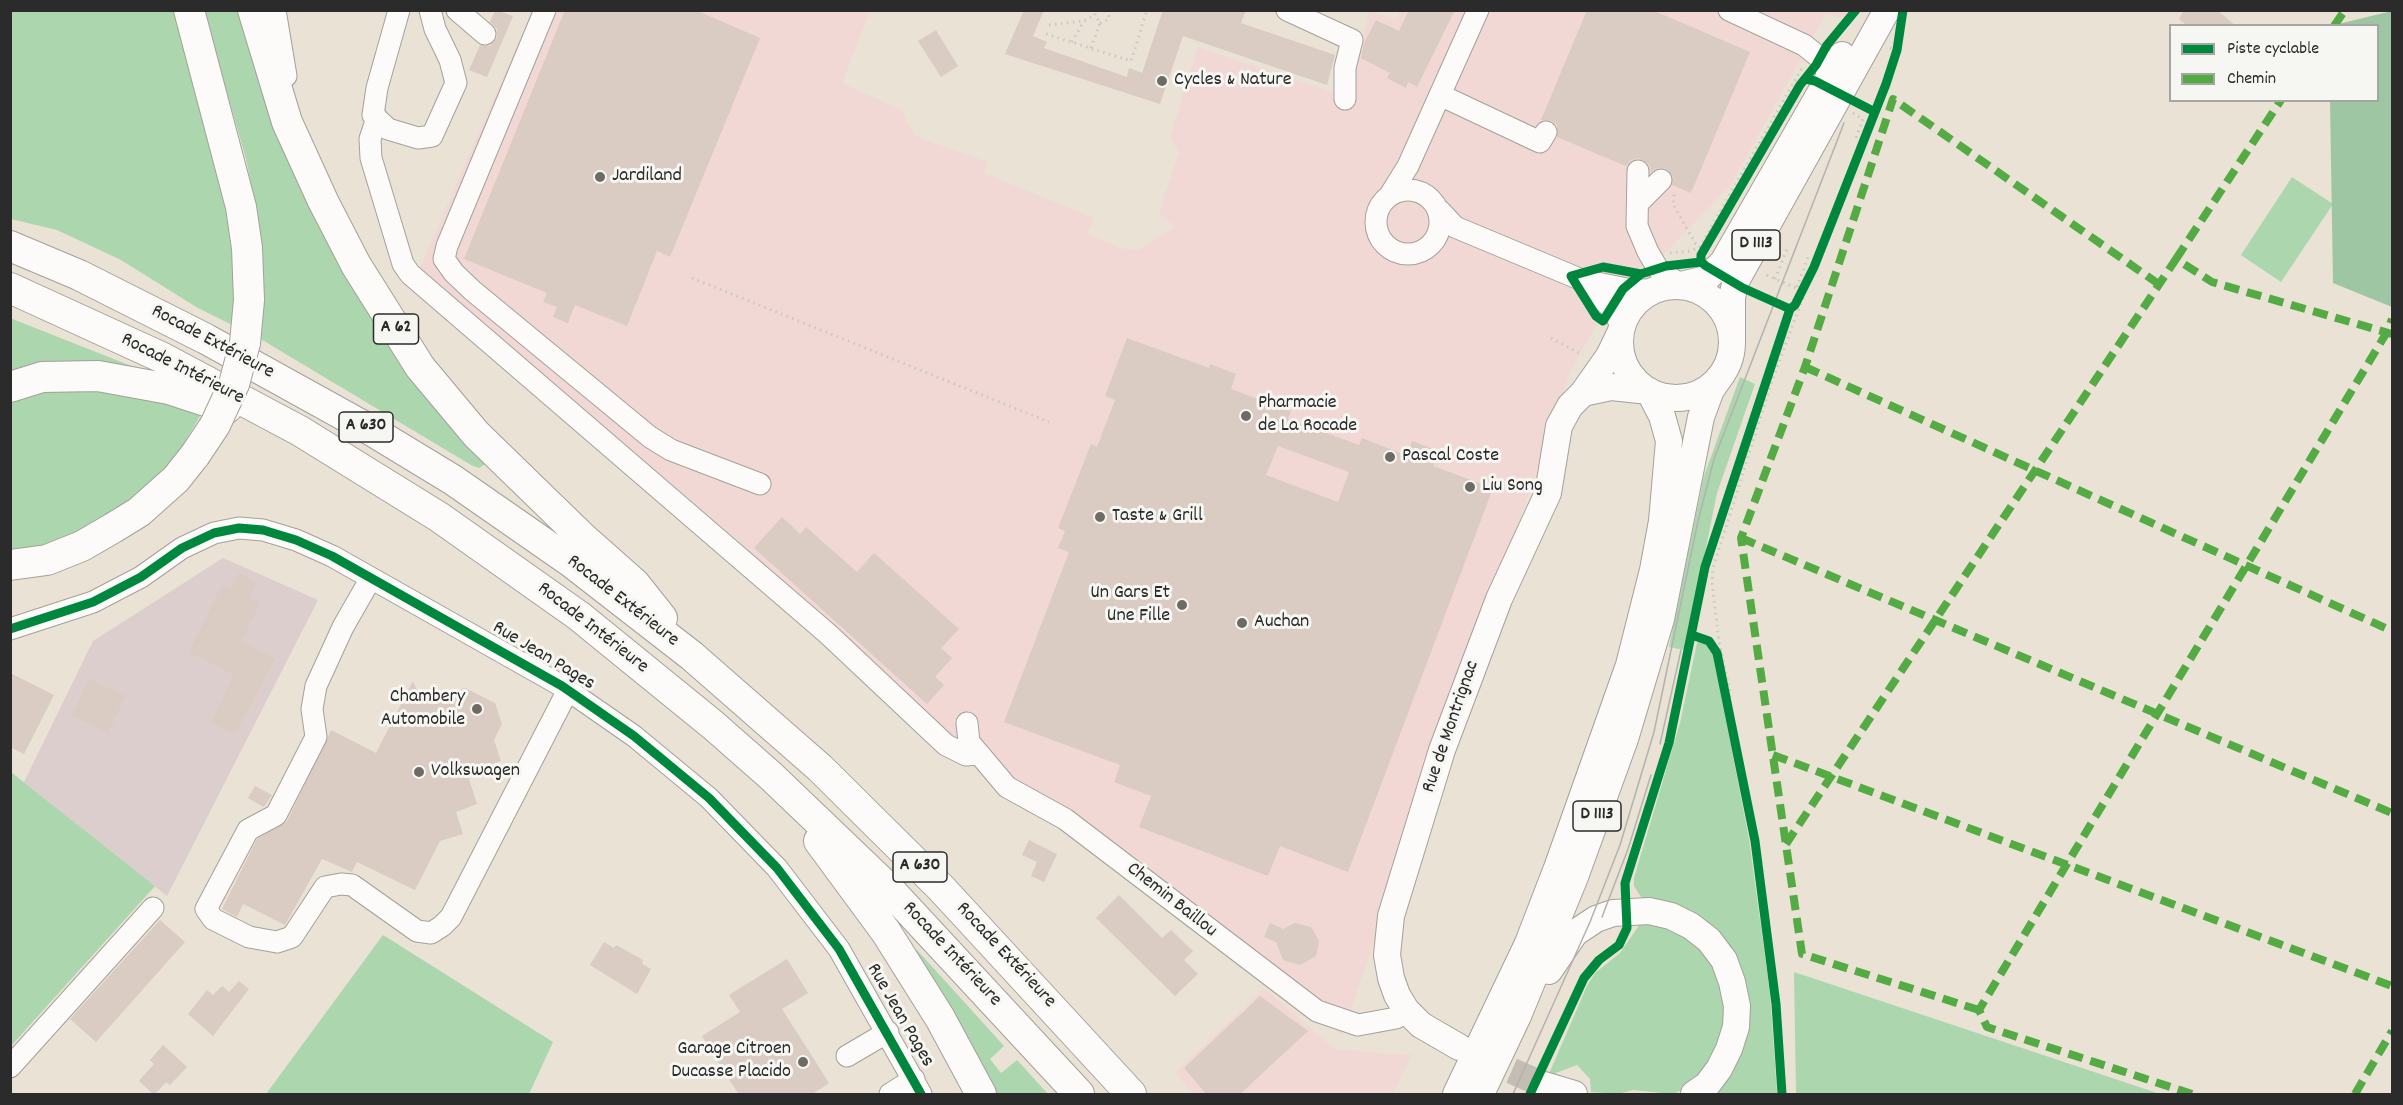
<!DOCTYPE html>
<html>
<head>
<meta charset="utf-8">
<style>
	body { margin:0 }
	#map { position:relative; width:2403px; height:1105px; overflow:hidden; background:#e9e2d5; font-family:Dekko,sans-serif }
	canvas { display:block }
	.frame { position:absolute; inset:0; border:12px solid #2b2b2b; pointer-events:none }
	.legend { position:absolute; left:2169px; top:24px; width:210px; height:78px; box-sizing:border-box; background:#f6f6f2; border:2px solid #a5a5a2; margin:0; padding:8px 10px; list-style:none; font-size:18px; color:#2b2b2b }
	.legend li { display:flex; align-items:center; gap:12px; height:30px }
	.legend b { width:30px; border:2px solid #a5a5a2 }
</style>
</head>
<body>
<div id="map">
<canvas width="2403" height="1105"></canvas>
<div class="frame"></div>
<ul class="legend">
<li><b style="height:8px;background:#00873e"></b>Piste cyclable</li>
<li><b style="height:8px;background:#54ab44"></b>Chemin</li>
</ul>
</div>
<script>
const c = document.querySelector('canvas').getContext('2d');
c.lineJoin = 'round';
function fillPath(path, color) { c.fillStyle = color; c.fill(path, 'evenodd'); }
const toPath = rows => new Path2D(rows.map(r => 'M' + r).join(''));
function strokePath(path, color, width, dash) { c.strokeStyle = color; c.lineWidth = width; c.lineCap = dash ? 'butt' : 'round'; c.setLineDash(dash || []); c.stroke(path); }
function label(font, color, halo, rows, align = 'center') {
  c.font = font + ' Dekko,sans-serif'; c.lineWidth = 6; c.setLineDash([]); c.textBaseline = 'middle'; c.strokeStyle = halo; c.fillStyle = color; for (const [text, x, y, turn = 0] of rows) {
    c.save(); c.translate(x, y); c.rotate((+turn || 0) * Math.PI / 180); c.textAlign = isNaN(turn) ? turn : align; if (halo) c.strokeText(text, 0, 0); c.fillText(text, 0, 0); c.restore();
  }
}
fillPath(toPath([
	[1400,10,1848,11,1845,18,1826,14,1731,184,1595,327,1570,373,1342,1035,1086,827,952,736,724,528,419,270,532,11,870,11,842,83,901,110,915,136,987,162,984,173,1094,218,1087,234,1124,249,1139,250,1175,227,1159,213,1179,152,1170,138,1198,47,1334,93,1354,73,1369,11,1396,19],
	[1264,988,1336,1050,1412,1055,1392,1094,1194,1094,1175,1073]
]), '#f1d8d4');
fillPath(toPath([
	[223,558,318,600,167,896,24,782,93,641]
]), '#dccecd');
fillPath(toPath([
	[10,11,178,11,221,162,237,283,232,325,198,308,121,260,57,230,11,219],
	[204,11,248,11,277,110,486,460,484,465,479,468,471,465,259,338,264,302,261,295,257,212,246,159],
	[2292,177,2333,204,2281,282,2241,255],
	[10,318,139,369,11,376],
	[1740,377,1755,384,1717,493,1685,650,1669,647,1704,476],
	[62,389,108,390,175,404,200,416,178,453,157,479,128,504,101,522,34,550,11,554,11,400],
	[1703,641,1709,646,1713,654,1749,839,1770,993,1777,1094,1708,1094,1743,982,1644,902,1634,886,1634,878,1680,723,1697,643],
	[11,772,155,886,11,1046],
	[1640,924,1655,925,1688,938,1703,953,1716,971,1724,990,1726,1010,1724,1031,1717,1051,1690,1087,1672,1094,1633,1090,1618,1094,1591,1092,1590,1079,1577,1065,1548,1076,1587,986,1595,973,1620,953],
	[383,935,553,1042,529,1094,266,1094],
	[917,950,1004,1046,990,1059,1001,1073,1017,1060,1048,1094,991,1094,913,953],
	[1794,972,2160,1094,1796,1094]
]), '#acd6ae');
fillPath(toPath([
	[2392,11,2392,307,2333,283,2330,101,2378,100,2378,26,2334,25]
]), '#9fc6a2');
fillPath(toPath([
	[495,10,513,16,487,77,469,70,480,45,490,46,497,37,497,29,490,22],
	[565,10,695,10,760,38,670,257,657,251,627,326,575,305,568,323,553,317,557,307,543,302,547,293,464,259],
	[1024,10,1044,10,1033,36,1047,42,1044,48,1127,77,1129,68,1142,73,1163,10,1246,10,1241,23,1335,55,1327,85,1183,36,1160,104,1005,54],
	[1409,10,1455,10,1417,87,1408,82,1406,88,1387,78,1390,73,1361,58,1364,43,1376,20,1399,31],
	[1587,10,1652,10,1750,52,1691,193,1672,185,1673,176,1665,168,1657,168,1651,172,1649,164,1639,158,1631,160,1626,166,1557,137,1557,125,1552,121,1541,120],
	[2184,10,2217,10,2236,26,2187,26,2179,19],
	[936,30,958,66,941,77,918,41],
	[1127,338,1209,368,1210,364,1236,374,1231,389,1291,411,1288,419,1359,445,1362,438,1408,456,1412,441,1439,451,1433,466,1493,488,1348,872,1280,846,1268,876,1139,827,1151,796,1114,782,1120,765,1004,722,1069,552,1058,548,1065,531,1058,528,1091,444,1097,447,1115,400,1105,396],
	[1278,446,1349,472,1338,502,1266,475],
	[782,517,800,534,806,527,857,572,874,553,959,629,941,648,952,658,935,677,944,685,927,704,754,548],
	[239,573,257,583,249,598,260,603,241,642,275,659,235,734,211,723,234,675,189,652,222,585,232,589],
	[10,673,54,695,24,754,10,747],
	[89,679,125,696,108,733,72,716],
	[413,681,422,703,465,688,495,703,502,724,494,740,501,761,467,773,477,804,456,812,463,834,440,841,415,890,357,862,352,872,322,859,285,925,243,904,237,917,222,909,257,839,287,821,331,730,376,753],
	[255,786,272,795,264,807,248,798],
	[1029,840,1057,854,1044,882,1031,876,1037,862,1022,855],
	[1119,895,1162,938,1171,930,1193,951,1184,960,1198,974,1175,996,1096,918],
	[160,920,185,942,96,1042,70,1019],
	[1270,923,1283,929,1295,923,1311,927,1319,941,1316,956,1300,965,1283,960,1276,942,1264,937],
	[604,942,614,948,616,945,643,960,642,964,651,969,637,994,590,965],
	[787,959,808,993,782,1009,829,1083,811,1095,739,1095,702,1036,740,1012,729,995],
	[239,981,249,989,213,1036,188,1014,207,990,213,995,222,986,229,992],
	[1260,996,1308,1031,1239,1095,1207,1095,1184,1068],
	[163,1045,187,1067,170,1085,166,1082,154,1095,139,1081,154,1064,150,1060]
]), '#dacbc3');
strokePath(toPath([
	[1476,1055,1544,1085]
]), '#c3bdb3', 26, [26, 13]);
const minor = toPath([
	[275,10,286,76],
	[399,10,377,88,373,115,388,129,418,138,432,136,456,83,450,60,435,29,430,10],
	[457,10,485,34],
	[545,10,447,246,444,259,454,273,473,291,650,437,671,450,760,484],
	[1287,10,1352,40,1345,68,1345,99],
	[1729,10,1804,45,1824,61,1828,79],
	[1440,95,1540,142,1546,132],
	[377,118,370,139,371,158,403,264,410,274,828,634,946,745,966,755,979,754],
	[1638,171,1637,226,1648,252,1658,269,1681,285],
	'1376 222a32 32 0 1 1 64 0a32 32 0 1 1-64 0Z',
	[1390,195,1408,166,1478,10],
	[1638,203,1661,180],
	[1439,210,1455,227,1582,280,1632,290,1652,290],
	[1582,280,1611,308,1622,326],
	[371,578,343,627,316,686,312,709,316,737,276,815,248,830,206,909,213,919,249,937,277,942,292,937,325,887,341,884,352,885,417,931,431,933,442,926,451,917,568,690],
	[10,629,93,602,141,577,182,548,214,533,239,528,263,530,296,540,332,556,562,686,634,736,709,798,777,868,839,949,921,1094],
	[967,723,969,742,1007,787,1065,819,1317,1011,1358,1025,1396,1018,1406,1010],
	[847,1056,888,1032],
	[10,1067,153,908],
	[890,1094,914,1079]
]);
const major = toPath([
	[1681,285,1706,279,1723,262,1842,55],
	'1620 342a56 56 0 1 1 112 0a56 56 0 1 1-112 0Z',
	[1732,340,1732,298,1735,283,1887,10],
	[1549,971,1575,933,1596,919,1613,913,1649,911,1671,916,1691,926,1709,940,1724,960,1732,982,1737,1006,1736,1027,1729,1049,1719,1069,1707,1085,1694,1094],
	[1459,1047,1421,1025,1406,1010,1397,995,1391,978,1387,955,1391,916,1442,750,1499,599,1548,493,1559,426,1570,406,1583,393,1609,356,1620,333],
	[1544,1085,1574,1094],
	[1456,1094,1528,943,1557,868,1629,665,1653,570,1662,521,1669,441,1662,416,1649,391,1611,387,1583,393],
	[1481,1094,1518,1016,1575,877,1625,739,1661,619,1701,417,1711,390,1723,373]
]);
const highway = toPath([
	[189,10,241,207,247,248,249,300],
	[253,10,287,122,323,201,356,265,420,367,476,434,582,537,635,584,662,618],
	[10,246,79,275,206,339,374,432,453,480,571,562,692,656,820,768,941,888,1131,1094],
	[10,288,163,358,300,431,439,517,579,616,713,725,771,776,887,887,1079,1094],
	[10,387,42,377,98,376,169,389,227,408],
	[10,565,47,560,82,546,113,528,139,512,176,479,195,455],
	[819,841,886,932,940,1018,981,1094]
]);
strokePath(minor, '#a4a199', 23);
strokePath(major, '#a4a199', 28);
strokePath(highway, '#a4a199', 32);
strokePath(toPath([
	[1100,23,1109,19,1109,10],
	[1049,25,1084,21,1095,15],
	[1046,34,1131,61,1147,10],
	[1072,42,1084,21],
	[1091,48,1100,23,1095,15,1096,10],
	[1890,48,1897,50],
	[1853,113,1863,119,1855,140],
	[1706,250,1700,247,1802,68],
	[1670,253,1690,251,1700,247,1695,243,1673,204,1674,194],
	[692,278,1049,422],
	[1775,279,1788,247],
	[1797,287,1809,255],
	[1551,338,1583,355],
	[1729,715,1730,692,1719,641,1712,583,1713,568,1771,384,1805,292,1764,274]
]), '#cac8c6', 3, [1.5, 4.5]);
strokePath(minor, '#fcfbf9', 21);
strokePath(major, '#fcfbf9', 26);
strokePath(highway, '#fcfbf9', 30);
strokePath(toPath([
	[1660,744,1681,650],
	[1602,917,1628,849,1651,775],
	[1513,1094,1590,922,1620,845,1654,732,1698,521,1714,459,1844,123]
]), '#b3b2b0', 1.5);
const highwayBridge = toPath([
	[195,455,215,425,234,384,245,343,249,300]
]);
strokePath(highwayBridge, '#a4a199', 32, []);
strokePath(highwayBridge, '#fcfbf9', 30);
strokePath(toPath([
	[2334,26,2345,10],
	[2176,259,2281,100],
	[1805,367,2392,631],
	[1741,538,2392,813],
	[1773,755,2392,986],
	[1786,844,2176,259,2212,282,2392,334],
	[1979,1010,1802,954,1741,538,1805,367,1893,99,2160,285],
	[2192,1094,1987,1027,1979,1010,2387,332,2392,319],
	[2355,1094,2392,1031]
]), '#54ab44', 8, [15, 8]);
strokePath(toPath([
	[1805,79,1815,81,1875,112],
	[1641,274,1603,267,1571,276,1596,316,1603,321,1623,289,1641,274,1666,266,1701,262],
	[1790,309,1743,288,1706,266,1701,262,1701,255,1800,85,1816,65,1827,45,1856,10],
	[10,629,93,602,141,577,182,548,214,533,239,528,263,530,296,540,332,556,562,686,634,736,709,798,777,868,839,949,921,1094],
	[1692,635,1709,641,1717,653,1755,841,1776,1004,1782,1094],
	[1530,1094,1584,978,1599,960,1619,945,1627,928,1625,883,1669,743,1705,567,1790,309,1795,305,1814,267,1886,84,1897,50,1903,10]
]), '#00873e', 9);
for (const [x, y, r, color] of [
	[1162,81,6,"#6e6b66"],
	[600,177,6,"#6e6b66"],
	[1246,416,6,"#6e6b66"],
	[1390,457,6,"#6e6b66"],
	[1470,487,6,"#6e6b66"],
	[1100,517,6,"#6e6b66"],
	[1182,605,6,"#6e6b66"],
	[1242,623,6,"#6e6b66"],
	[477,709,6,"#6e6b66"],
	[419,772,6,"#6e6b66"],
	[803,1062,6,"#6e6b66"]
]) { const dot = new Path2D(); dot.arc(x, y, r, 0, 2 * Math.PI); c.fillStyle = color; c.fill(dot); strokePath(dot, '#f6f6f2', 2); }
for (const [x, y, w] of [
	[1756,245,48],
	[396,329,45],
	[366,427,54],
	[1597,816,48],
	[920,867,54]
]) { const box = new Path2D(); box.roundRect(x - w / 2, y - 15, w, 30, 4.5); c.fillStyle = '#f6f6f2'; c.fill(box); strokePath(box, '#2b2b2b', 1.5); }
label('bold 18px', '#2b2b2b', null, [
	["D 1113",1756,245],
	["A 62",396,329],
	["A 630",366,427],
	["D 1113",1597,816],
	["A 630",920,867]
]);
label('20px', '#2b2b2b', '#f6f6f2', [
	["Cycles & Nature",1174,81],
	["Jardiland",612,177],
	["Pharmacie",1258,404],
	["de La Rocade",1258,427],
	["Pascal Coste",1402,457],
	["Liu Song",1482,487],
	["Taste & Grill",1112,517],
	["Un Gars Et",1170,594,"right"],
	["Une Fille",1170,617,"right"],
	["Auchan",1254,623],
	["Chambery",465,698,"right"],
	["Automobile",465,721,"right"],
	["Volkswagen",431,772],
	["Garage Citroen",791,1050,"right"],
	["Ducasse Placido",791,1073,"right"]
], 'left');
label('20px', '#2b2b2b', '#f6f6f2', [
	["Rocade Extérieure",212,343,28],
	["Rocade Intérieure",182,370,27],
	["Rocade Extérieure",622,602,38],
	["Rocade Intérieure",592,629,38],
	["Rue Jean Pages",543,657,31],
	["Rue de Montrignac",1452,727,-71],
	["Chemin Baillou",1171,901,38],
	["Rocade Intérieure",951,955,47],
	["Rocade Extérieure",1005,956,47],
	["Rue Jean Pages",899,1016,60]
]);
</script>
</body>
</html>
